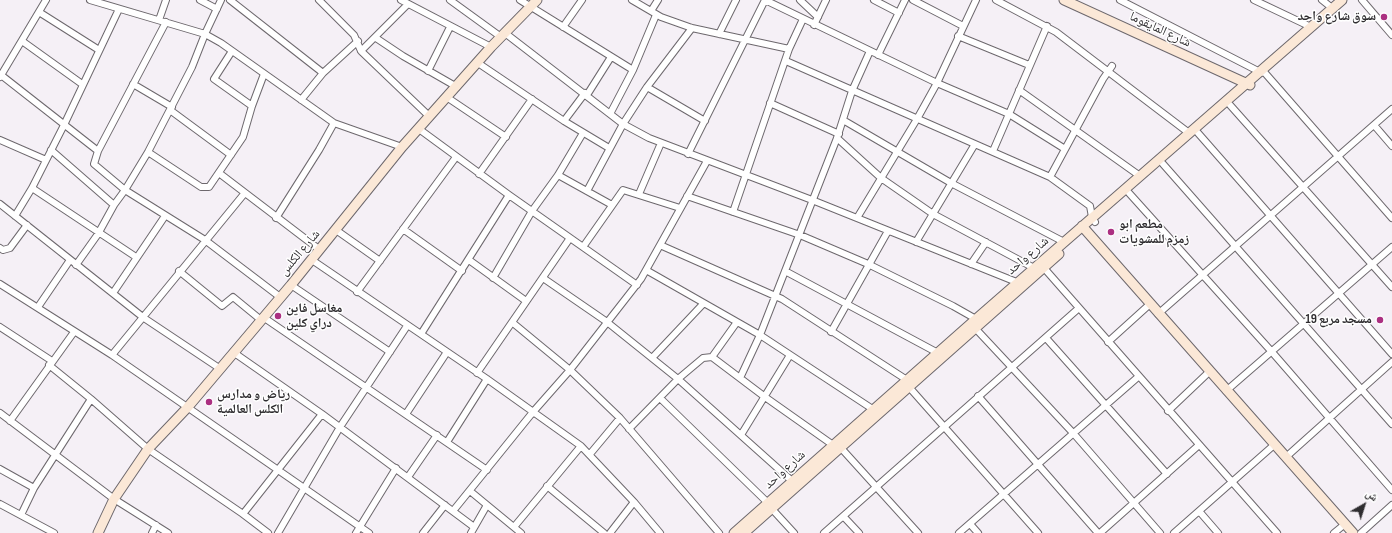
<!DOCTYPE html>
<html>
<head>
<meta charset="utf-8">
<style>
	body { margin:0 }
	#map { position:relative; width:1392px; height:533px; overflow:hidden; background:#f5f0f6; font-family:"Sofia Sans Condensed","Noto Naskh Arabic",sans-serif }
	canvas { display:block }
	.north { position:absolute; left:1344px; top:485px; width:40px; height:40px; -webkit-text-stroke:3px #fff; paint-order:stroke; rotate:39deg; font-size:11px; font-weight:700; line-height:16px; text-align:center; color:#2f2d30 }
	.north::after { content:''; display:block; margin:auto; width:14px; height:18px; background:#2f2d30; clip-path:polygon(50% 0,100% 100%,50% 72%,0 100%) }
</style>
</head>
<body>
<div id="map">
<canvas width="1392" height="533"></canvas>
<div class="north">ش</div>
</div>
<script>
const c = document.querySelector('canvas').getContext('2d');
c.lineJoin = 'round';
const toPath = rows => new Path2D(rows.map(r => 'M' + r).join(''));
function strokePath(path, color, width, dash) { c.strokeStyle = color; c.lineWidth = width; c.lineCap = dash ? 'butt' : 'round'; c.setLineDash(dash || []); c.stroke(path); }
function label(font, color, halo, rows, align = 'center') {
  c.font = font + ' "Sofia Sans Condensed","Noto Naskh Arabic",sans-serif'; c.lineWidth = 3; c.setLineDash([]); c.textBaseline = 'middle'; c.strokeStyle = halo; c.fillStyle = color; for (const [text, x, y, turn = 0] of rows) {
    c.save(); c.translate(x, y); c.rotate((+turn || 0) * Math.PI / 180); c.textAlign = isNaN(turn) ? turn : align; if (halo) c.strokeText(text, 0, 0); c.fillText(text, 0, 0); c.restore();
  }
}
const street = toPath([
	[90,0,205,34,221,43,334,123,402,147],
	[200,0,217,9],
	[230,0,323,73],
	[319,0,354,35,361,51],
	[401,0,491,47],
	[450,0,501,37],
	[520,0,633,70],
	[632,0,661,17,692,28,789,49],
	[800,0,818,17],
	[874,0,899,13],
	[913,0,963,26],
	[996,0,1056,32,1189,133],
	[1120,0,1260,72,1265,73,1392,218],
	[1254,0,1311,27],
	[1322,0,1332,8],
	[1362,0,1392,35],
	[408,4,361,51,430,117],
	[651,11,658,0],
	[39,12,99,50],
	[159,20,166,0],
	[166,22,98,151,94,164,125,190,205,240,280,297],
	[814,25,826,0],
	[563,27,582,0],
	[505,33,623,124,649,138,812,200,1019,283],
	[719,34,736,0],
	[958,36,1029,65],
	[376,38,403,56,457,87],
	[22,41,82,84],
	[232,51,214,79,252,106],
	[878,55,905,0],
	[786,61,1050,177,1090,206,1092,217,1095,222],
	[478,63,564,121,609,148],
	[428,71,450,27],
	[1,75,98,151],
	[0,77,46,0],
	[133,84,172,107],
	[647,87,705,121],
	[1019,90,1140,176],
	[587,95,611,57],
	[448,98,506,137],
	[301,100,323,73,358,41],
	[770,103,839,134],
	[1230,105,1392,287],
	[170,110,231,155],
	[610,114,633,70,656,15],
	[843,120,951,183,1064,242],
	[564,121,585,93],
	[1374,125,1392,146],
	[419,129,509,195,637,285],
	[1198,133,1392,354],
	[837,138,881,178,933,214,1034,268],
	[0,140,46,160],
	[51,150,114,205],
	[993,151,1047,26],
	[148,152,201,187,209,187,243,137,252,106,264,74],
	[688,154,765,0,937,83,1009,114,1065,149],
	[1163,164,1392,424],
	[219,173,320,250],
	[479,174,532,99],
	[558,175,612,205],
	[1050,177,1103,79,1112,66],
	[32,188,136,257],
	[587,191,623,124,647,87,692,28],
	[1129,193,1272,352,1392,490],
	[639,194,661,143],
	[687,196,800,235,868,264,953,306,976,319],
	[0,204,144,318,219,368],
	[733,212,789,49,803,19],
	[15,216,32,188,64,125,119,9],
	[276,218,319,150,334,123],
	[857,218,917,119,937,83,976,0],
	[403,229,462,271],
	[336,230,380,261],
	[916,242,975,144],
	[660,245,782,299,907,380],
	[583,247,623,190,680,208],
	[0,248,3,250,10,248,27,225],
	[312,260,487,379,581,446,634,502,660,533],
	[469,260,526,301],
	[971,264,986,242],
	[76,265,98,234,114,205,125,190,148,152,192,67,205,34,221,0],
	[1044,268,1277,533],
	[646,270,760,335,874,410],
	[179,271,222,306,233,297,261,320],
	[785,271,938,353],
	[493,278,532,211,558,175,583,133],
	[543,278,607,322,678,379,792,481],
	[0,284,112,355,369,533],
	[291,285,390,352],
	[357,292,456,157],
	[113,293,165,216],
	[38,307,70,260],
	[1158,314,1392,109],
	[263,317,487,470],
	[513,323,570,370,620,418,719,533],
	[0,327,52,361],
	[975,328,1074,434,1160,533],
	[831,332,888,231],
	[421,334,509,195],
	[1046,338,1167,474],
	[1108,342,1150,304],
	[233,352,322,414,474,527],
	[112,355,244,194],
	[712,357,765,397,833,445],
	[652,358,703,304],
	[49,365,91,399,148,449,243,514,268,533],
	[477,373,570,238],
	[740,378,760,335,837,138,852,91,870,51],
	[909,387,1038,533],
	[1226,391,1392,247],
	[978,396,1098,533],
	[661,399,768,503],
	[1168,411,1209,372],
	[0,413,114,499,168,533],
	[406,414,447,352],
	[10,421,74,332],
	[629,429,678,379,703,358,712,357,737,322],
	[741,435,790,355],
	[447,442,487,379],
	[841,448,918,533],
	[590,454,620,418],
	[1286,457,1392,362],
	[0,469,34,488],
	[408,477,437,435],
	[547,486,604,533],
	[470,491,521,533],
	[0,504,54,533],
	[772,509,794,533],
	[453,511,533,412,570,370,641,279,707,161],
	[1199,511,1218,533],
	[243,514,322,414],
	[21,515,34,488,91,399],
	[844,517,859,533],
	[970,524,978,533],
	[514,527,581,446],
	[152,533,156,525],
	[278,533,340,427,407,326],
	[356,533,396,468],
	[423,533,445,505],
	[471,533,487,505],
	[610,533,634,502],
	[824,533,1079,308],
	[959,533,1138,377],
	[1100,533,1199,445],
	[1174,533,1274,445],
	[1334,533,1345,524],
	[1361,533,1392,505]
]);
const secondary = toPath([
	[1064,0,1250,85],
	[1082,226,1353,533],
	[98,533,114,499,148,449,187,408,291,285,402,147,491,47,537,0],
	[734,533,976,319,1342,0],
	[744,533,1059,254]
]);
strokePath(street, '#6d686d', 8);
strokePath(secondary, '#6d686d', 11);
strokePath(street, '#fff', 6);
strokePath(secondary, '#fbe8d7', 9);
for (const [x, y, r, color] of [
	[1384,17,4,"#ab2f81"],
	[1111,232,4,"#ab2f81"],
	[278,316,4,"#ab2f81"],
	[1380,320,4,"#ab2f81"],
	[209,402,4,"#ab2f81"]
]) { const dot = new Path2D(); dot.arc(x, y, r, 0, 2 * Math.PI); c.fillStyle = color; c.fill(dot); strokePath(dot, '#fff', 1.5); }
label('bold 13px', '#2f2d30', '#fff', [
	["سوق شارع واحد",1376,17,"right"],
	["مطعم ابو",1119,225],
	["زمزم للمشويات",1119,240],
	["مغاسل فاين",286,309],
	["دراي كلين",286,324],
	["مسجد مربع 19",1372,320,"right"],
	["رياض و مدارس",217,395],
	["الكلس العالمية",217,410]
], 'left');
label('13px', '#2f2d30', '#fff', [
	["شارع المايقوما",1160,30,25],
	["شارع الكلس",300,253,-50],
	["شارع واحد",1028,256,-41],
	["شارع واحد",785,470,-42]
]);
</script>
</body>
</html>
